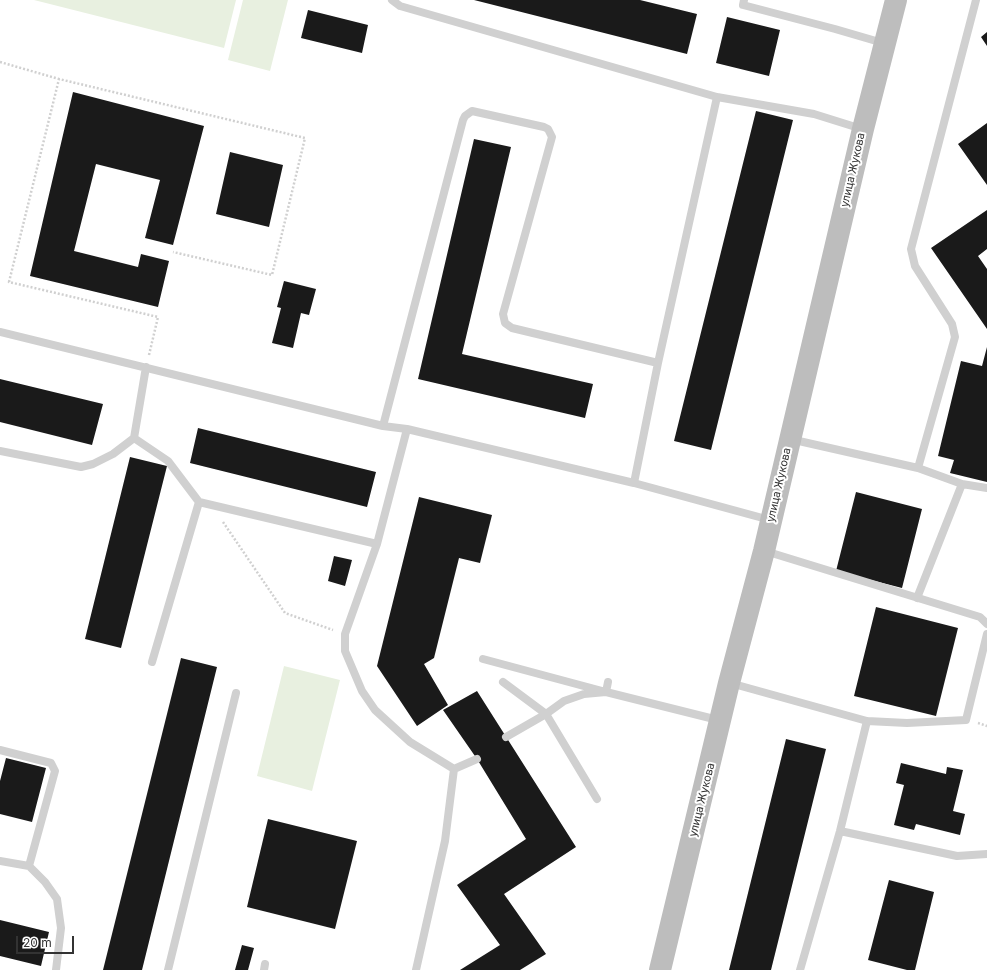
<!DOCTYPE html>
<html>
<head>
<meta charset="utf-8">
<style>
	body { margin:0 }
	#map { position:relative; width:987px; height:970px; overflow:hidden; background:#fff; font-family:Inter,sans-serif }
	canvas { display:block }
	.scale { position:absolute; left:16px; top:936px; width:58px; height:18px; box-sizing:border-box; border:2px solid #333; border-top:0; padding-left:5px; font-size:12px; line-height:14px; white-space:nowrap; color:#333; -webkit-text-stroke:3px #fff; paint-order:stroke }
</style>
</head>
<body>
<div id="map">
<canvas width="987" height="970"></canvas>
<div class="scale">20 m</div>
</div>
<script>
const c = document.querySelector('canvas').getContext('2d');
c.lineJoin = 'round';
function fillPath(path, color) { c.fillStyle = color; c.fill(path, 'evenodd'); }
const toPath = rows => new Path2D(rows.map(r => 'M' + r).join(''));
function strokePath(path, color, width, dash) { c.strokeStyle = color; c.lineWidth = width; c.lineCap = dash ? 'butt' : 'round'; c.setLineDash(dash || []); c.stroke(path); }
function label(font, color, halo, rows, align = 'center') {
  c.font = font + ' Inter,sans-serif'; c.lineWidth = 4; c.setLineDash([]); c.textBaseline = 'middle'; c.strokeStyle = halo; c.fillStyle = color; for (const [text, x, y, turn = 0] of rows) {
    c.save(); c.translate(x, y); c.rotate((+turn || 0) * Math.PI / 180); c.textAlign = isNaN(turn) ? turn : align; if (halo) c.strokeText(text, 0, 0); c.fillText(text, 0, 0); c.restore();
  }
}
fillPath(toPath([
	[34,0,236,0,224,48],
	[243,0,288,0,270,71,228,60],
	[284,666,340,680,312,791,257,776]
]), '#e8f0e0');
fillPath(toPath([
	[474,0,640,0,697,14,687,54],
	[308,10,368,25,362,53,301,38],
	[727,17,780,30,769,76,716,63],
	[987,32,987,46,981,37],
	[73,92,204,126,173,245,145,238,160,180,96,164,74,251,138,267,141,254,169,261,158,307,30,276],
	[756,111,793,120,711,450,674,441],
	[987,123,987,185,958,144],
	[474,139,511,147,462,354,593,384,585,418,418,379],
	[230,152,283,165,269,227,216,214],
	[987,210,987,249,978,256,987,269,987,329,931,248],
	[284,281,316,289,309,315,301,313,293,348,272,343,281,308,277,307],
	[987,347,987,482,950,473,954,460,938,456,961,361,982,366],
	[0,379,103,404,92,445,0,422],
	[198,428,376,472,367,507,190,463],
	[130,457,167,466,121,648,85,639],
	[856,492,922,509,902,588,836,571],
	[419,497,492,515,480,563,459,558,434,658,424,664,448,705,417,726,377,666],
	[334,556,352,560,345,586,328,581],
	[876,607,958,628,936,716,854,696],
	[181,658,217,667,142,970,103,970],
	[477,691,576,847,504,894,546,954,520,970,460,970,500,945,457,885,526,839,477,759,443,710],
	[786,739,826,749,771,970,729,970],
	[6,758,46,768,32,822,0,814,0,781],
	[901,763,946,774,947,767,963,770,953,811,965,814,960,835,916,824,914,830,894,825,904,785,896,783],
	[268,819,357,841,335,929,247,907],
	[889,880,934,892,915,970,907,970,868,960],
	[0,920,49,932,41,966,0,956],
	[242,945,254,948,248,970,235,970]
]), '#1a1a1a');
strokePath(toPath([
	[0,62,59,79],
	[149,355,158,317,9,282,59,79,305,138,272,275,173,252],
	[223,522,285,613,333,630],
	[978,723,987,726]
]), '#d0d0d0', 2.5, [2, 2]);
strokePath(toPath([
	[392,0,400,6,717,97,814,114,862,129],
	[744,0,743,5,835,29,883,43],
	[0,332,383,426,407,429,634,483,770,520],
	[383,426,463,120,465,116,472,111,544,127,548,129,552,137,503,314,505,323,512,328,658,363],
	[407,429,377,544,345,634,345,651,362,691,375,710,410,742,454,769,477,759],
	[134,438,168,461,199,502],
	[790,439,918,468,962,484,987,488],
	[0,451,81,467,93,464,113,454,134,438,146,367],
	[918,468,955,337,952,324,915,266,911,249,976,0],
	[634,483,658,363,717,97],
	[765,551,980,617,987,624],
	[917,598,962,484],
	[483,659,606,692,608,682],
	[152,662,199,502,377,544],
	[503,682,546,714,597,799],
	[730,683,867,721,907,723,966,720,987,634],
	[506,737,546,714,564,701,584,694,606,692,718,720],
	[0,750,47,762,51,763,55,771,29,866],
	[840,831,957,856,987,854],
	[0,861,29,866,45,882,57,899,61,928,56,970],
	[168,970,236,693],
	[264,970,265,964],
	[416,970,445,841,454,769],
	[800,970,840,831,867,721]
]), '#d0d0d0', 8);
strokePath(toPath([
	[660,970,729,683,764,551,863,129,896,0]
]), '#bdbdbd', 22);
label('11px', '#333', '#fff', [
	["улица Жукова",853,170,-77],
	["улица Жукова",779,485,-77],
	["улица Жукова",702,800,-76]
]);
</script>
</body>
</html>
